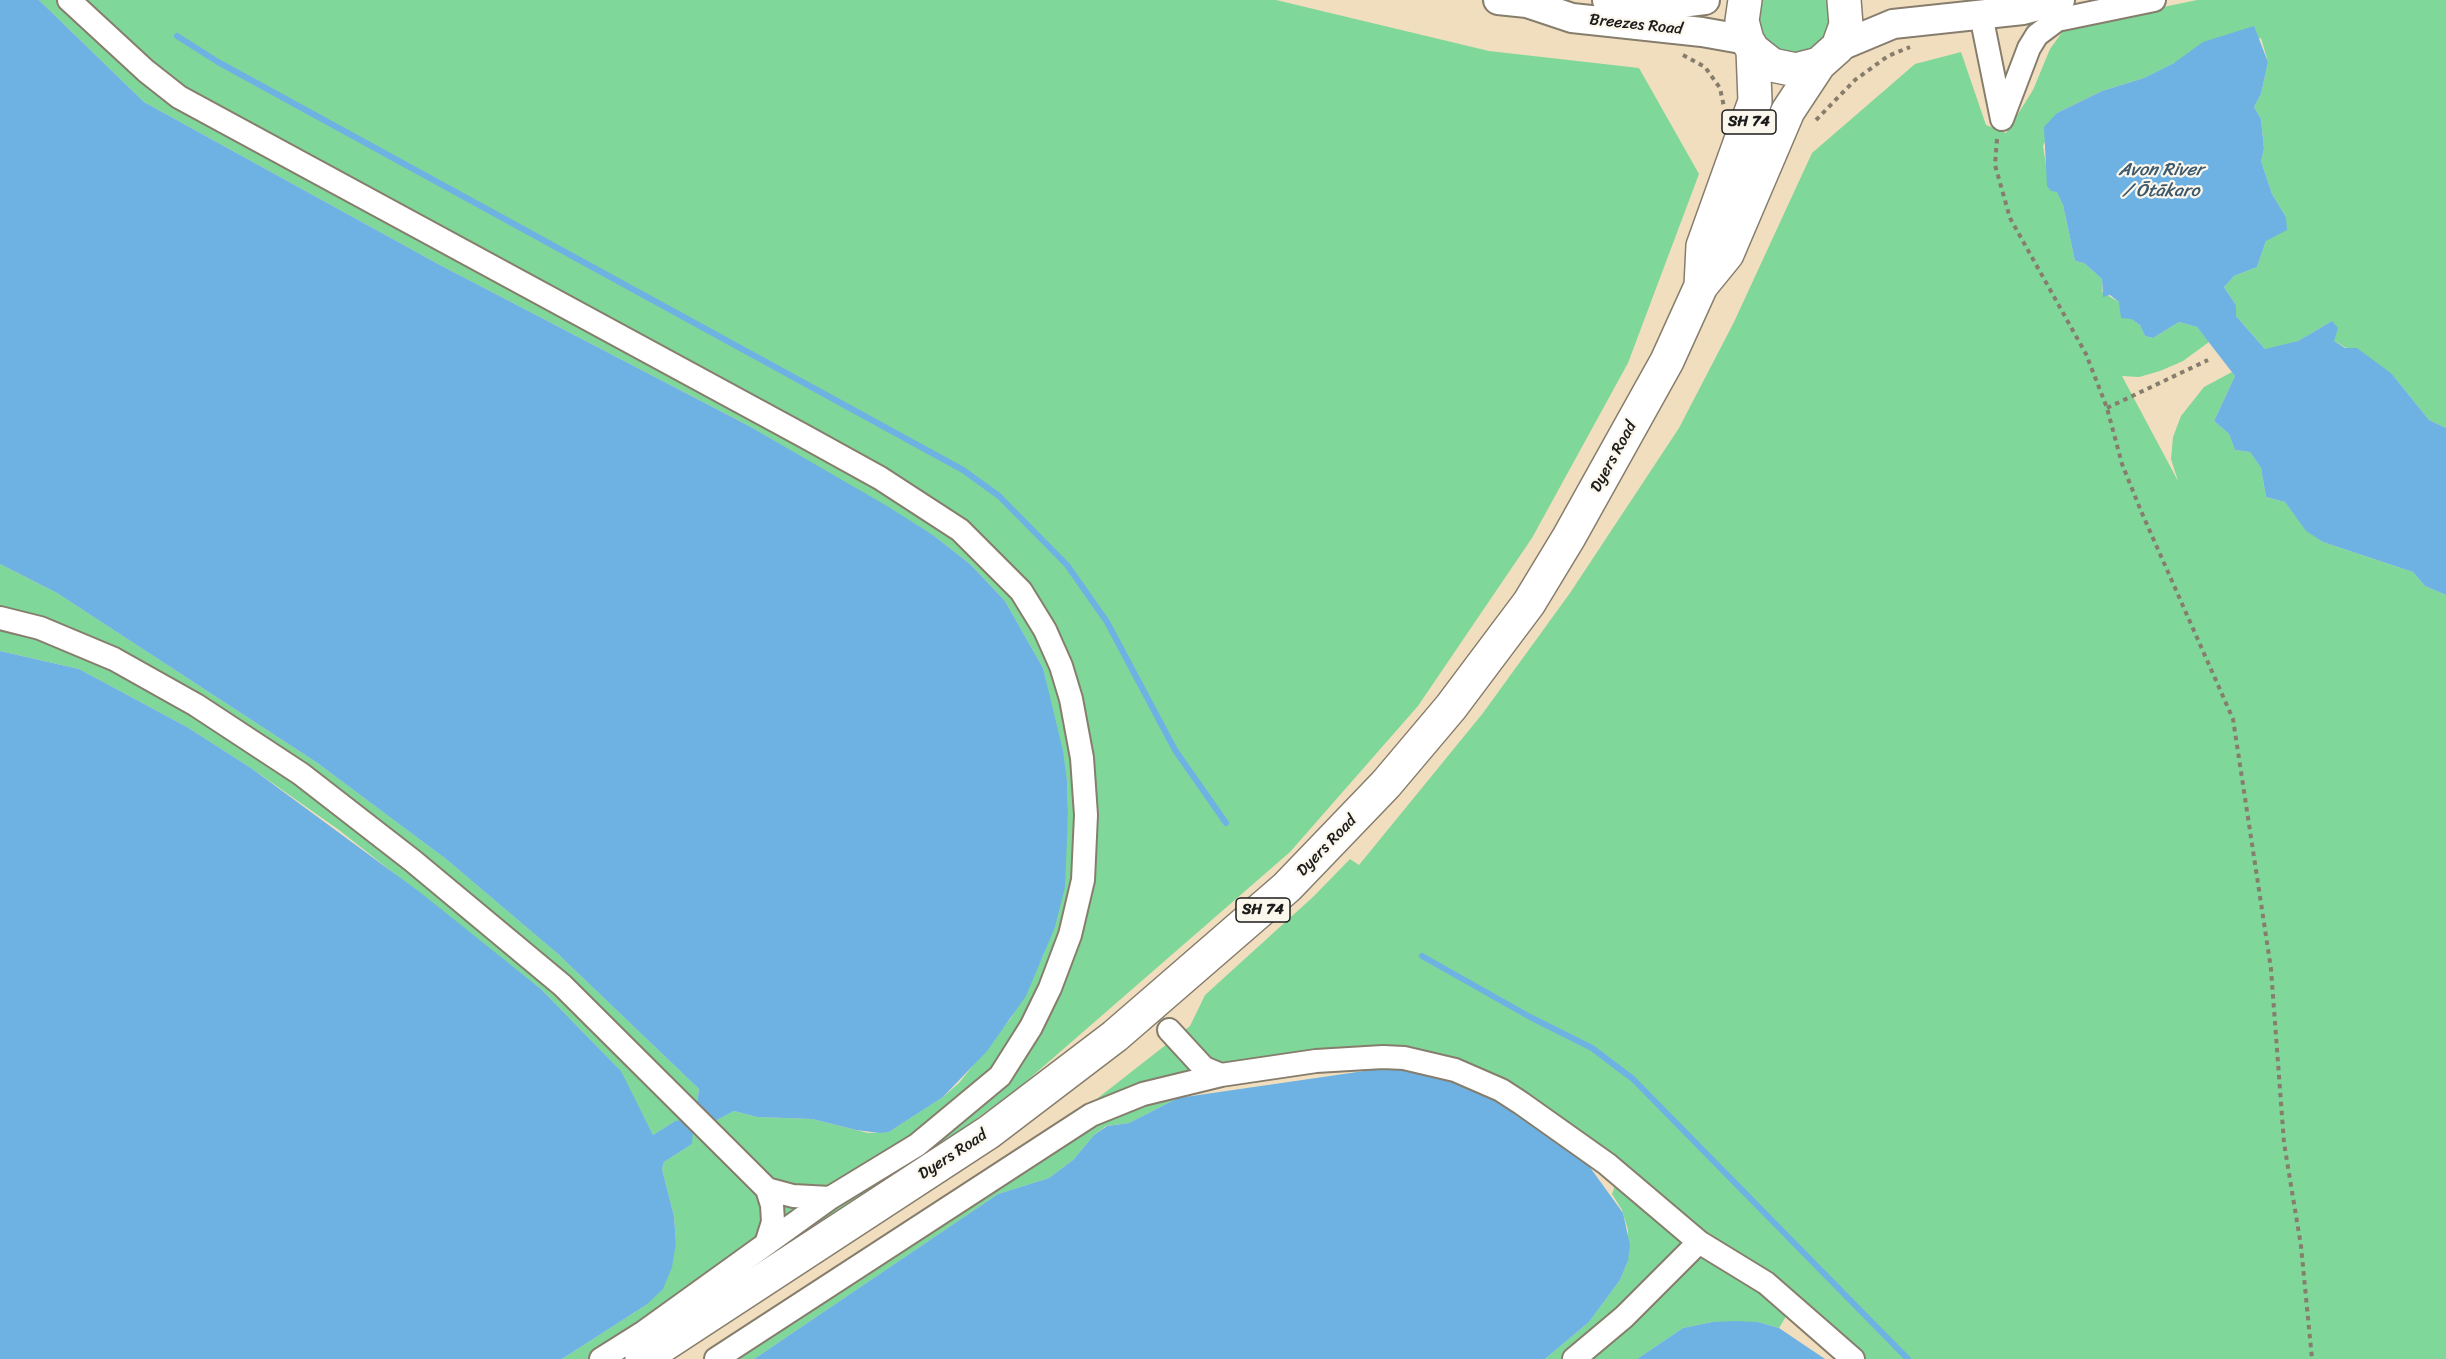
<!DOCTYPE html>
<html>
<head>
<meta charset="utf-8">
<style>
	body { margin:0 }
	canvas { display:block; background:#f1debe }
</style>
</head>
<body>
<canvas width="2446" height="1359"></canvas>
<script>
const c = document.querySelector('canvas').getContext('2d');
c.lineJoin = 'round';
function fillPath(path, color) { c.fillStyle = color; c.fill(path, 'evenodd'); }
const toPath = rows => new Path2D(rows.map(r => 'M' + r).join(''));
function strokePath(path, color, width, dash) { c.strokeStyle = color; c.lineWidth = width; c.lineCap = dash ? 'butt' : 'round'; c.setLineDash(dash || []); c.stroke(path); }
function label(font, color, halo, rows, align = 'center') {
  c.font = font + ' Sriracha,sans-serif'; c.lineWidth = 4.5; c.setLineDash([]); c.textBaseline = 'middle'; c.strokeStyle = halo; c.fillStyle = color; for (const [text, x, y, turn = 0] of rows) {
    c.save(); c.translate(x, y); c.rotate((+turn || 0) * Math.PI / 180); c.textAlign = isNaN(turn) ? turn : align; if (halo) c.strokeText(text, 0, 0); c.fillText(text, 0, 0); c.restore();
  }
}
fillPath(toPath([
	[39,0,1276,0,1489,51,1639,68,1699,174,1628,363,1532,538,1418,706,1290,852,1022,1085,910,1168,714,1297,591,1359,562,1359,646,1305,676,1243,674,1216,662,1169,664,1162,692,1144,675,1121,653,1135,619,1069,541,989,339,830,251,768,187,727,79,669,0,651,0,564,57,593,316,762,446,859,558,954,699,1089,696,1111,717,1120,734,1111,757,1117,812,1119,868,1133,889,1132,943,1097,959,1083,1011,1018,1043,956,1060,906,1068,813,1067,781,1043,668,1005,601,970,564,933,535,749,426,440,265,144,102],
	[1762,0,1828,0,1832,17,1825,41,1803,54,1775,49,1761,34,1757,14],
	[2197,0,2446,0,2446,428,2429,420,2392,374,2334,341,2332,321,2298,341,2266,350,2236,316,2236,305,2224,287,2234,276,2257,267,2266,241,2286,217,2272,194,2261,161,2264,149,2261,119,2254,107,2261,94,2268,62,2261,38,2174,63,2144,78,2102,91,2057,113,2043,146,2046,165,2063,205,2075,261,2084,263,2102,279,2102,292,2119,302,2131,319,2140,325,2145,336,2153,338,2179,322,2197,327,2209,342,2183,361,2160,371,2139,377,2122,376,2178,481,2171,459,2173,437,2181,416,2204,387,2232,372,2235,376,2214,421,2229,434,2235,450,2250,452,2261,468,2266,497,2285,502,2306,530,2323,542,2413,572,2425,586,2446,595,2446,1359,1860,1359,1794,1303,1779,1328,1758,1322,1712,1322,1683,1328,1637,1359,1545,1359,1589,1322,1620,1280,1628,1261,1628,1230,1622,1210,1612,1194,1621,1169,1417,1055,1089,1105,1190,1026,1205,995,1314,896,1350,859,1359,865,1483,713,1570,593,1679,428,1734,322,1812,153,1915,64,1961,52,1986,125,2006,133,2033,90,2050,49,2066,27],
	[1187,1087,1189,1096,1178,1098,1129,1123,1106,1126,1094,1135,1073,1160,1049,1178,998,1194,754,1359,725,1359,1084,1127]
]), '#80d79a');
fillPath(toPath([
	[0,0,39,0,144,102,440,265,749,426,887,506,933,535,970,564,1005,601,1043,668,1063,751,1067,781,1068,813,1065,887,1055,927,1026,996,987,1051,943,1097,889,1132,880,1133,856,1130,812,1119,757,1117,734,1111,717,1120,705,1120,696,1111,699,1089,558,954,446,859,316,762,57,593,0,564],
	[2254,26,2268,62,2261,94,2254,107,2261,119,2264,149,2261,161,2272,194,2286,217,2287,230,2266,241,2257,267,2234,276,2224,287,2236,305,2236,316,2265,349,2298,341,2332,321,2338,328,2334,341,2345,348,2357,348,2392,374,2429,420,2446,428,2446,595,2425,586,2413,572,2323,542,2306,531,2285,502,2266,497,2261,468,2250,452,2235,450,2229,434,2214,421,2235,376,2197,327,2179,322,2153,338,2145,336,2140,325,2131,319,2121,318,2119,302,2110,295,2103,297,2102,279,2084,263,2075,261,2063,205,2057,192,2051,191,2047,186,2044,127,2057,113,2102,91,2144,78,2174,63,2203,42],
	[0,651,79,669,187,727,251,768,421,893,541,989,621,1071,653,1135,675,1121,684,1120,693,1130,692,1144,664,1162,662,1169,674,1216,676,1243,672,1267,663,1289,646,1305,562,1359,0,1359],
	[1385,1068,1410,1070,1463,1083,1525,1117,1589,1166,1623,1213,1630,1245,1628,1261,1620,1280,1589,1322,1545,1359,754,1359,998,1194,1049,1178,1073,1160,1094,1135,1107,1126,1129,1123,1178,1098],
	[1735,1321,1758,1322,1779,1328,1825,1359,1637,1359,1683,1328,1712,1322]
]), '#6db2e3');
strokePath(toPath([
	[177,36,218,62,963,470,999,496,1067,565,1107,622,1175,750,1226,823],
	[1422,956,1530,1017,1592,1048,1633,1079,1908,1359]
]), '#6db2e3', 6);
const minor = toPath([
	[69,0,146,71,179,97,804,436,880,478,960,530,1021,591,1045,630,1061,666,1071,699,1082,758,1086,815,1083,880,1070,935,1050,988,1031,1027,1000,1076,917,1145,830,1198,644,1332,601,1359],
	[1981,15,2002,119],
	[2002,119,2029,48,2037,35,2057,20,2154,0],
	[0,618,40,628,114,659,196,705,301,774,413,861,562,985,767,1189,793,1196,830,1198],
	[1169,1030,1204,1068,1221,1075,1316,1061,1383,1057,1404,1058,1455,1070,1501,1090,1521,1103,1607,1164,1699,1242,1624,1317,1574,1359],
	[1699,1242,1766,1283,1853,1359],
	[766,1244,773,1222,772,1205,767,1189],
	[716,1359,1091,1115,1143,1094,1221,1075]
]);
const major = toPath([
	[1498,0,1527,3,1572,18,1702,32,1747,40],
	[1607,0,1672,4,1705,0],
	[1838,47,1893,24,2023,10,2060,0]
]);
const highway = toPath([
	[1745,0,1742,21,1747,40,1753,50,1772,65,1796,70,1819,64,1838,47,1846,25,1844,0],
	[1701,286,1703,246,1755,101,1753,50],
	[642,1359,989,1132,1115,1036,1287,887,1386,784,1451,707,1529,603,1569,537,1667,361,1701,286,1727,254,1788,111,1819,64]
]);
strokePath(minor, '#867d6d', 26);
strokePath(major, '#867d6d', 32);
strokePath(highway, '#867d6d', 36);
strokePath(toPath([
	[1683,55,1705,67,1720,88,1724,107],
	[1816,120,1855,80,1888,56,1910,47],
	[1997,139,1995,165,2010,218,2086,354,2107,408,2122,464,2141,511,2233,719,2271,969,2284,1143,2301,1246,2312,1359],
	[2107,408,2208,360]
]), '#867d6d', 4, [4.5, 4.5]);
strokePath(minor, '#fff', 22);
strokePath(major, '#fff', 28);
strokePath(highway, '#fff', 33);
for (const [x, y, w] of [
	[1749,122,54],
	[1263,910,54]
]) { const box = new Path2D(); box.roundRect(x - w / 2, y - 12, w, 24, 4.5); c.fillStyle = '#fbf7ec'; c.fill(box); strokePath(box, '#1c1c1c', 1.5); }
label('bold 15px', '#1c1c1c', null, [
	["SH 74",1749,122],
	["SH 74",1263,910]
]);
label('16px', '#1c1c1c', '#fbf7ec', [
	["Breezes Road",1636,25,6],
	["Dyers Road",1614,457,-61],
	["Dyers Road",1327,846,-46],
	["Dyers Road",953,1155,-33]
]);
label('italic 18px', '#3c586c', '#fbf7ec', [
	["Avon River",2161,170],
	["/ Ōtākaro",2161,191]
]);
</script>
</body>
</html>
